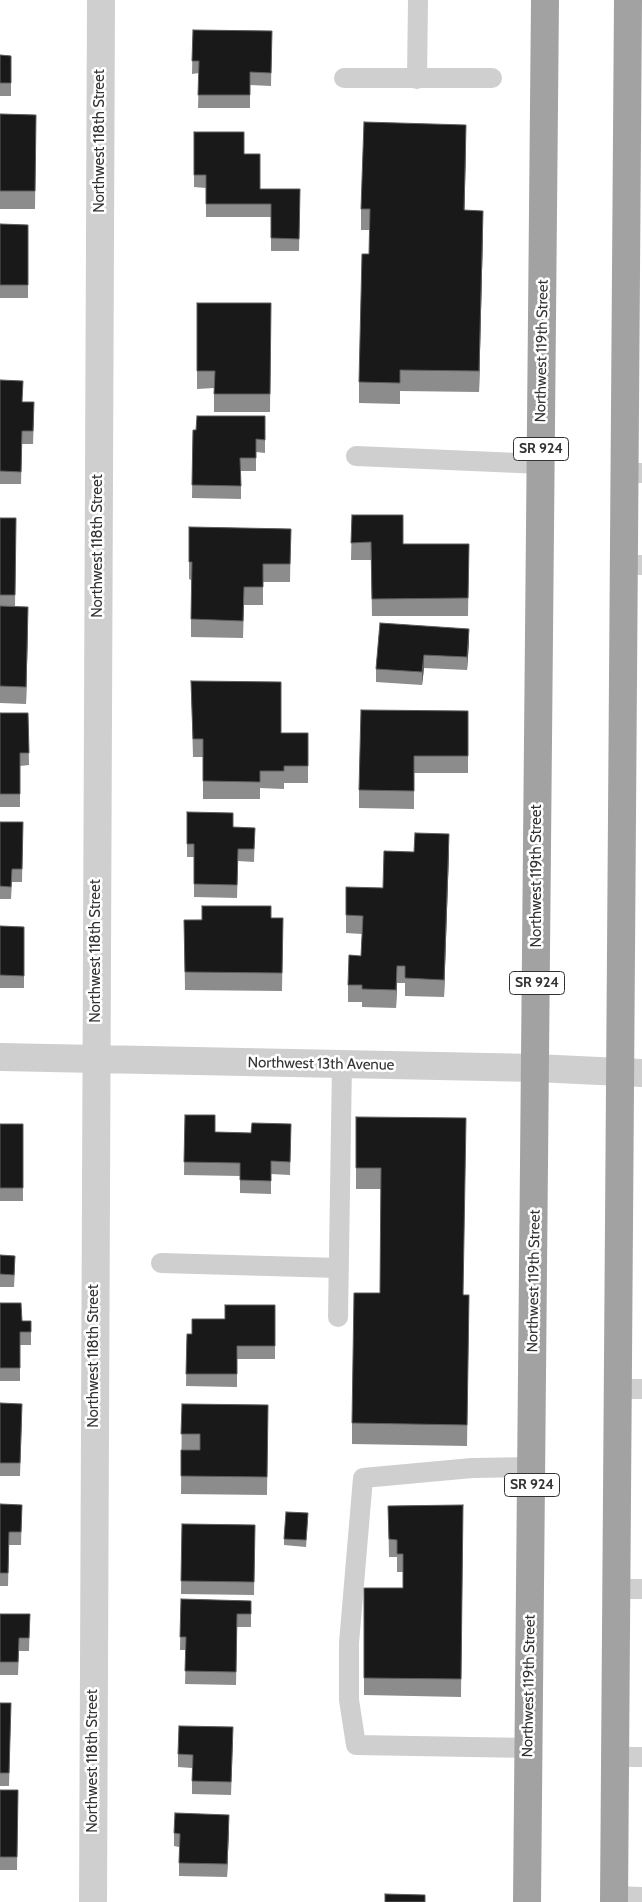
<!DOCTYPE html>
<html>
<head>
<meta charset="utf-8">
<style>
	body { margin:0 }
	canvas { display:block; background:#fff }
</style>
</head>
<body>
<canvas width="642" height="1902"></canvas>
<script>
const c = document.querySelector('canvas').getContext('2d');
c.lineJoin = 'round';
const toPath = rows => new Path2D(rows.map(r => 'M' + r).join(''));
function strokePath(path, color, width, dash) { c.strokeStyle = color; c.lineWidth = width; c.lineCap = dash ? 'butt' : 'round'; c.setLineDash(dash || []); c.stroke(path); }
function fillPath(path, color) { c.fillStyle = color; c.fill(path, 'evenodd'); }
function label(font, color, halo, rows, align = 'center') {
  c.font = font + ' Cabin,sans-serif'; c.lineWidth = 5; c.setLineDash([]); c.textBaseline = 'middle'; c.strokeStyle = halo; c.fillStyle = color; for (const [text, x, y, turn = 0] of rows) {
    c.save(); c.translate(x, y); c.rotate((+turn || 0) * Math.PI / 180); c.textAlign = isNaN(turn) ? turn : align; if (halo) c.strokeText(text, 0, 0); c.fillText(text, 0, 0); c.restore();
  }
}
strokePath(toPath([
	[344,78,492,78],
	[417,79,418,0],
	[356,456,541,464],
	[624,473,642,473],
	[623,565,642,565],
	[161,1263,339,1268],
	[338,1317,342,1064],
	[618,1389,642,1389],
	[616,1589,642,1589],
	[529,1748,356,1745,349,1700,349,1643,363,1478,472,1468,532,1467],
	[615,1757,642,1757],
	[614,1896,642,1897]
]), '#cfcfcf', 20);
strokePath(toPath([
	[0,1057,536,1068,642,1073],
	[93,1902,101,0]
]), '#cfcfcf', 28);
strokePath(toPath([
	[527,1902,545,0],
	[614,1902,628,0]
]), '#a2a2a2', 28);
fillPath(toPath([
	[193,30,272,31,271,86,250,85,250,108,198,108,199,73,192,74],
	[0,55,11,56,11,96,0,96],
	[0,114,36,115,35,209,0,209],
	[194,132,244,154,260,189,300,189,299,251,271,251,271,217,206,217,206,188,194,187],
	[466,145,464,210,483,231,479,392,400,391,400,404,359,403,359,382,369,254,369,230,361,230,361,209],
	[0,224,28,225,28,298,0,298],
	[197,303,271,303,270,412,214,412,214,388,197,389],
	[0,380,23,402,34,415,33,444,22,444,21,484,0,484],
	[265,416,265,453,256,452,256,471,241,471,241,499,192,498,193,430,196,430],
	[352,515,403,544,469,544,468,616,372,616,371,560,351,560],
	[0,518,16,518,15,607,28,625,26,704,0,703],
	[189,527,291,529,290,582,263,582,263,605,244,605,243,638,191,637,191,580,189,579],
	[380,623,469,642,467,670,424,668,422,685,376,682,376,669],
	[191,681,281,733,308,733,308,783,284,783,284,789,260,788,260,799,203,799,203,757,193,757],
	[468,711,468,773,414,773,414,809,359,808,359,790],
	[0,713,28,713,29,765,20,766,20,807,0,807],
	[187,812,233,827,255,828,254,862,238,861,237,898,194,897,194,857,187,857],
	[0,822,23,822,22,882,12,882,11,899,0,899],
	[414,852,449,852,444,997,405,996,405,983,397,983,396,1008,362,1007,362,1002,348,1002,348,985,361,956,362,934,346,933,346,915,383,888],
	[283,918,282,991,185,990,184,920],
	[0,926,24,927,24,988,0,988],
	[185,1115,215,1132,251,1133,291,1124,290,1175,271,1174,271,1194,240,1193,240,1176,184,1175],
	[356,1117,464,1295,469,1295,467,1446,352,1444,352,1423,380,1293,381,1189,356,1189],
	[0,1124,23,1124,23,1201,0,1201],
	[0,1255,15,1269,14,1287,0,1287],
	[0,1303,22,1321,31,1321,31,1345,20,1345,20,1381,0,1381],
	[275,1305,275,1359,237,1359,237,1387,186,1386,187,1334,192,1334,225,1319],
	[0,1403,22,1417,20,1476,0,1476],
	[182,1404,268,1405,267,1495,181,1494],
	[0,1504,22,1505,21,1545,9,1545,8,1586,0,1586],
	[463,1505,461,1697,364,1695,364,1588,403,1588,403,1572,397,1572,397,1557,389,1557,388,1506],
	[308,1520,306,1547,284,1545,284,1539],
	[182,1524,255,1525,254,1595,181,1594],
	[181,1599,251,1601,251,1627,237,1627,236,1685,185,1684,186,1650,180,1650],
	[0,1614,30,1614,29,1651,19,1651,18,1675,0,1675],
	[0,1703,11,1703,9,1786,0,1786],
	[233,1740,231,1795,192,1794,192,1768,178,1767,178,1754],
	[0,1790,18,1790,17,1870,0,1870],
	[229,1828,227,1877,179,1876,179,1847,174,1846,174,1833]
]), '#8c8c8c');
fillPath(toPath([
	[466,125,466,145,464,231,464,210],
	[483,211,483,231,479,392,479,371],
	[28,607,28,625,26,704,26,687],
	[469,629,469,642,467,670,467,657],
	[424,655,424,668,422,685,422,672],
	[449,834,449,852,444,997,444,980],
	[397,966,397,983,396,1008,396,990],
	[229,1815,229,1828,227,1877,227,1864]
]), '#5e5e5e');
const building = toPath([
	[193,30,272,31,271,73,250,72,250,95,198,95,199,61,192,61,193,30],
	[0,55,11,56,11,83,0,83,0,55],
	[0,114,36,115,35,191,0,191,0,114],
	[364,122,466,125,464,210,483,211,479,371,400,370,400,383,359,382,362,254,369,254,370,209,361,209,364,122],
	[194,132,244,132,244,154,260,154,260,189,300,189,299,239,271,238,271,204,206,204,206,175,194,175,194,132],
	[0,224,28,225,28,285,0,285,0,224],
	[197,303,271,303,270,394,214,394,215,371,197,371,197,303],
	[0,380,23,381,22,402,34,402,33,431,22,431,21,472,0,471,0,380],
	[197,416,265,416,265,440,256,439,256,458,240,458,241,486,192,485,193,430,196,430,197,416],
	[352,515,403,515,403,544,469,544,468,598,372,599,371,542,351,543,352,515],
	[0,518,16,518,15,595,0,595,0,518],
	[189,527,291,529,290,564,263,564,263,587,244,587,243,621,191,619,192,562,189,562,189,527],
	[0,606,28,607,26,687,0,686,0,606],
	[380,623,469,629,467,657,424,655,422,672,376,669,380,623],
	[191,681,281,682,281,733,308,733,308,766,284,766,284,771,260,771,260,782,203,781,203,739,193,739,191,681],
	[361,710,468,711,468,756,414,756,414,791,359,790,361,710],
	[0,713,28,713,29,753,20,753,20,794,0,794,0,713],
	[187,812,233,813,233,827,255,828,254,849,238,849,237,885,194,884,194,844,187,844,187,812],
	[0,822,23,822,22,869,12,869,11,887,0,886,0,822],
	[415,833,449,834,444,980,405,978,405,966,397,966,396,990,362,989,362,985,348,985,349,955,361,956,363,916,346,915,346,887,383,888,384,851,414,852,415,833],
	[202,906,271,906,271,918,283,918,282,973,185,972,184,920,202,920,202,906],
	[0,926,24,927,24,976,0,975,0,926],
	[185,1115,215,1115,215,1132,251,1133,252,1123,291,1124,290,1162,271,1161,271,1181,240,1180,240,1163,184,1162,185,1115],
	[356,1117,466,1118,463,1295,469,1295,467,1425,352,1423,354,1293,380,1293,381,1168,356,1168,356,1117],
	[0,1124,23,1124,23,1188,0,1188,0,1124],
	[0,1255,15,1256,14,1275,0,1274,0,1255],
	[0,1303,21,1303,22,1321,31,1321,31,1332,20,1332,20,1368,0,1368,0,1303],
	[225,1305,275,1305,275,1346,237,1346,237,1374,186,1374,187,1334,192,1334,192,1319,225,1319,225,1305],
	[0,1403,22,1404,20,1463,0,1463,0,1403],
	[182,1404,268,1405,267,1477,181,1476,181,1450,200,1450,200,1434,181,1434,182,1404],
	[0,1504,22,1505,21,1532,9,1532,8,1573,0,1573,0,1504],
	[463,1505,461,1679,364,1678,364,1588,403,1588,403,1554,397,1554,397,1540,389,1539,388,1506,463,1505],
	[286,1512,308,1513,306,1540,284,1539,286,1512],
	[182,1524,255,1525,254,1582,181,1581,182,1524],
	[181,1599,251,1601,251,1614,237,1614,236,1672,185,1671,186,1637,180,1637,181,1599],
	[0,1614,30,1614,29,1638,19,1638,18,1662,0,1662,0,1614],
	[0,1703,11,1703,9,1773,0,1773,0,1703],
	[179,1726,233,1727,231,1782,192,1781,193,1755,178,1754,179,1726],
	[0,1790,18,1790,17,1857,0,1857,0,1790],
	[175,1813,229,1815,227,1864,179,1863,180,1834,174,1833,175,1813],
	[385,1894,425,1895,425,1902,385,1902,385,1894]
]);
fillPath(building, '#191919');
strokePath(building, '#5e5e5e', 1);
for (const [x, y, w] of [
	[541,449,55],
	[537,983,55],
	[532,1485,55]
]) { const box = new Path2D(); box.roundRect(x - w / 2, y - 11.5, w, 23, 4); c.fillStyle = '#fff'; c.fill(box); strokePath(box, '#323232', 1); }
label('bold 14px', '#323232', null, [
	["SR 924",541,449],
	["SR 924",537,983],
	["SR 924",532,1485]
]);
label('15px', '#323232', '#fff', [
	["Northwest 118th Street",100,141,-90],
	["Northwest 119th Street",542,351,-89],
	["Northwest 118th Street",98,546,-90],
	["Northwest 119th Street",537,876,-90],
	["Northwest 118th Street",96,951,-90],
	["Northwest 13th Avenue",321,1064,1],
	["Northwest 119th Street",534,1281,-89],
	["Northwest 118th Street",94,1356,-90],
	["Northwest 119th Street",529,1686,-89],
	["Northwest 118th Street",93,1761,-90]
]);
</script>
</body>
</html>
